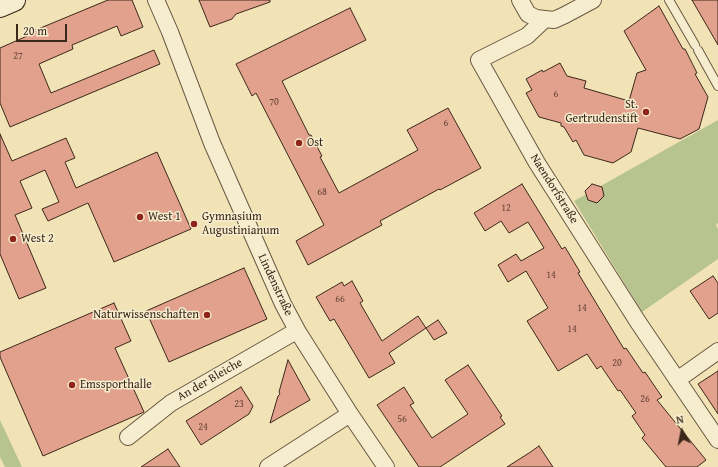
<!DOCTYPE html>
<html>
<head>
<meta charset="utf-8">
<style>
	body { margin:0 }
	#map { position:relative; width:718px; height:467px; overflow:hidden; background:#f1e3b5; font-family:"Gentium Book Plus",serif }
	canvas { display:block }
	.north { position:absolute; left:662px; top:411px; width:40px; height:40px; -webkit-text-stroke:3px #f6edcf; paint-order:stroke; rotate:350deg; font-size:11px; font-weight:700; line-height:16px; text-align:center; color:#3c281b }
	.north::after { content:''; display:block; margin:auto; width:14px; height:18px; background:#3c281b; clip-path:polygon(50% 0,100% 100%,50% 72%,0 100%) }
	.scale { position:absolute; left:16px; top:24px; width:51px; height:18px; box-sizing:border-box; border:2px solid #3c281b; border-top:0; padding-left:5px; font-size:12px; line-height:14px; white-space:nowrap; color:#3c281b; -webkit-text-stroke:3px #f6edcf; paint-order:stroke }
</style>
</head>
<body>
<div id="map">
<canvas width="718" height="467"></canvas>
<div class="north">N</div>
<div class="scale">20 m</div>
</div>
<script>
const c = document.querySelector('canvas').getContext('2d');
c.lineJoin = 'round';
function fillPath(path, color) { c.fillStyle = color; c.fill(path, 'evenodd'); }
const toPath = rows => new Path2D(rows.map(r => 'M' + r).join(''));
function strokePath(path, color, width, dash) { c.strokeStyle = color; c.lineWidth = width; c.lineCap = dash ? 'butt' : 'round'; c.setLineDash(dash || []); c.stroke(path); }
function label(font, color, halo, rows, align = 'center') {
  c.font = font + ' "Gentium Book Plus",serif'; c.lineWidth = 3; c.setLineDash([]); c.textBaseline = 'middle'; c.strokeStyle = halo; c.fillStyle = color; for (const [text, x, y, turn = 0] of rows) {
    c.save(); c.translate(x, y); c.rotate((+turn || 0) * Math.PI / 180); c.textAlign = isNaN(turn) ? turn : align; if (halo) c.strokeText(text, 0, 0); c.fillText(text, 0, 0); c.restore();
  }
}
fillPath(toPath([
	[718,120,718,223,716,225,718,229,718,259,642,312,574,201],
	[0,420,22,467,5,467,0,457]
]), '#b7c490');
const building = toPath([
	[108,0,132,0,143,27,121,36,117,26,72,45,73,49,39,64,51,93,154,50,160,64,10,127,0,103,0,48,27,36,26,34,108,0],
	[199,0,270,0,270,2,236,14,232,19,210,27,199,0],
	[692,0,718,0,718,45,692,0],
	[659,6,683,49,685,49,697,73,695,74,708,97,699,129,680,139,638,128,631,152,613,163,584,155,576,140,573,142,564,127,561,126,561,123,539,117,526,93,532,90,526,79,542,70,543,72,560,63,567,76,586,81,584,88,629,101,637,73,646,70,624,31,659,6],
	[350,8,366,40,282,81,309,135,311,135,322,156,320,157,339,193,418,150,407,130,448,108,481,168,440,190,439,189,380,221,382,225,308,265,296,241,324,225,256,93,252,96,236,64,350,8],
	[0,134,12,161,66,138,75,158,65,162,76,188,157,152,191,229,114,262,88,203,48,221,42,209,59,202,45,170,20,181,32,208,15,215,46,288,19,299,0,254,0,134],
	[522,184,562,249,565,247,580,272,578,273,624,349,626,348,643,373,645,372,662,397,657,400,706,460,697,467,666,467,642,438,645,435,632,416,636,413,620,390,618,391,601,366,597,369,587,354,558,371,527,321,548,308,526,271,508,282,498,265,516,254,521,261,544,248,528,222,509,233,501,221,485,231,474,213,522,184],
	[592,184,602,187,604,196,597,203,588,200,585,191,592,184],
	[244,268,267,319,169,362,146,311,244,268],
	[713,276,718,283,718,313,709,319,690,291,713,276],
	[352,281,363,301,360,303,382,341,418,316,426,328,389,353,395,363,369,378,334,319,330,321,316,297,342,282,344,286,352,281],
	[114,303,131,341,115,348,144,412,43,456,0,357,0,352,114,303],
	[438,320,447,333,434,340,426,328,438,320],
	[288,360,310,400,270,423,278,396,280,394,279,392,288,360],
	[468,365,502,416,500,417,505,424,440,467,419,467,377,405,404,387,414,403,410,405,432,438,468,414,445,380,468,365],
	[718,371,718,414,698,384,718,371],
	[241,387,253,406,249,414,201,445,186,421,241,387],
	[539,446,553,467,507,467,529,453,539,446],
	[168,449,180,467,141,467,168,449]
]);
fillPath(building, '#e2a18c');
strokePath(building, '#3c281b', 1);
const lane = toPath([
	[669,0,695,45],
	[698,50,718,86]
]);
const street = toPath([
	[156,0,170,32,212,143,283,304,298,332,350,414,386,467],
	[520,0,528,14,536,18,554,20,565,15,593,0],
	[545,19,527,36,479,60,537,163,638,322,718,440],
	[677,380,718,351],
	[128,437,171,403,291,334,298,332],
	[268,467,350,414]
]);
const secondary = toPath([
	[0,6,14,0]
]);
strokePath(lane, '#695742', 10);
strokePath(street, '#695742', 18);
strokePath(secondary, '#3c281b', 24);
strokePath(lane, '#f6edcf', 8);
strokePath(street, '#f6edcf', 16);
strokePath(secondary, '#f6edcf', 22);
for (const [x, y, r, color] of [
	[646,112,4,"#8f2418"],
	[299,143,4,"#8f2418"],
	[140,217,4,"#8f2418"],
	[194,224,4,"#8f2418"],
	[13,239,4,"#8f2418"],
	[207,315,4,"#8f2418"],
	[72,385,4,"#8f2418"]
]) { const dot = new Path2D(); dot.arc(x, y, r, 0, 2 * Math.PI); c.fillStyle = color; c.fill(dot); strokePath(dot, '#f6edcf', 1.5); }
label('10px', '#664637', null, [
	["27",18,56],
	["6",556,94],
	["70",274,102],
	["6",446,123],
	["68",322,192],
	["12",506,208],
	["14",551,275],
	["66",340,299],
	["14",582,308],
	["14",572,329],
	["20",617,363],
	["26",645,399],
	["23",239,404],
	["56",402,419],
	["24",203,427]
]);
label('12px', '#3c281b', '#f6edcf', [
	["St.",638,105,"right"],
	["Gertrudenstift",638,119,"right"],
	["Ost",307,143],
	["West 1",148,217],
	["Gymnasium",202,217],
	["Augustinianum",202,231],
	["West 2",21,239],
	["Naturwissenschaften",199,315,"right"],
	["Emssporthalle",80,385]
], 'left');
label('12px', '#3c281b', '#f6edcf', [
	["Naendorfstraße",554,189,58],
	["Lindenstraße",275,285,65],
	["An der Bleiche",210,380,-30]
]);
</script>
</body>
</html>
